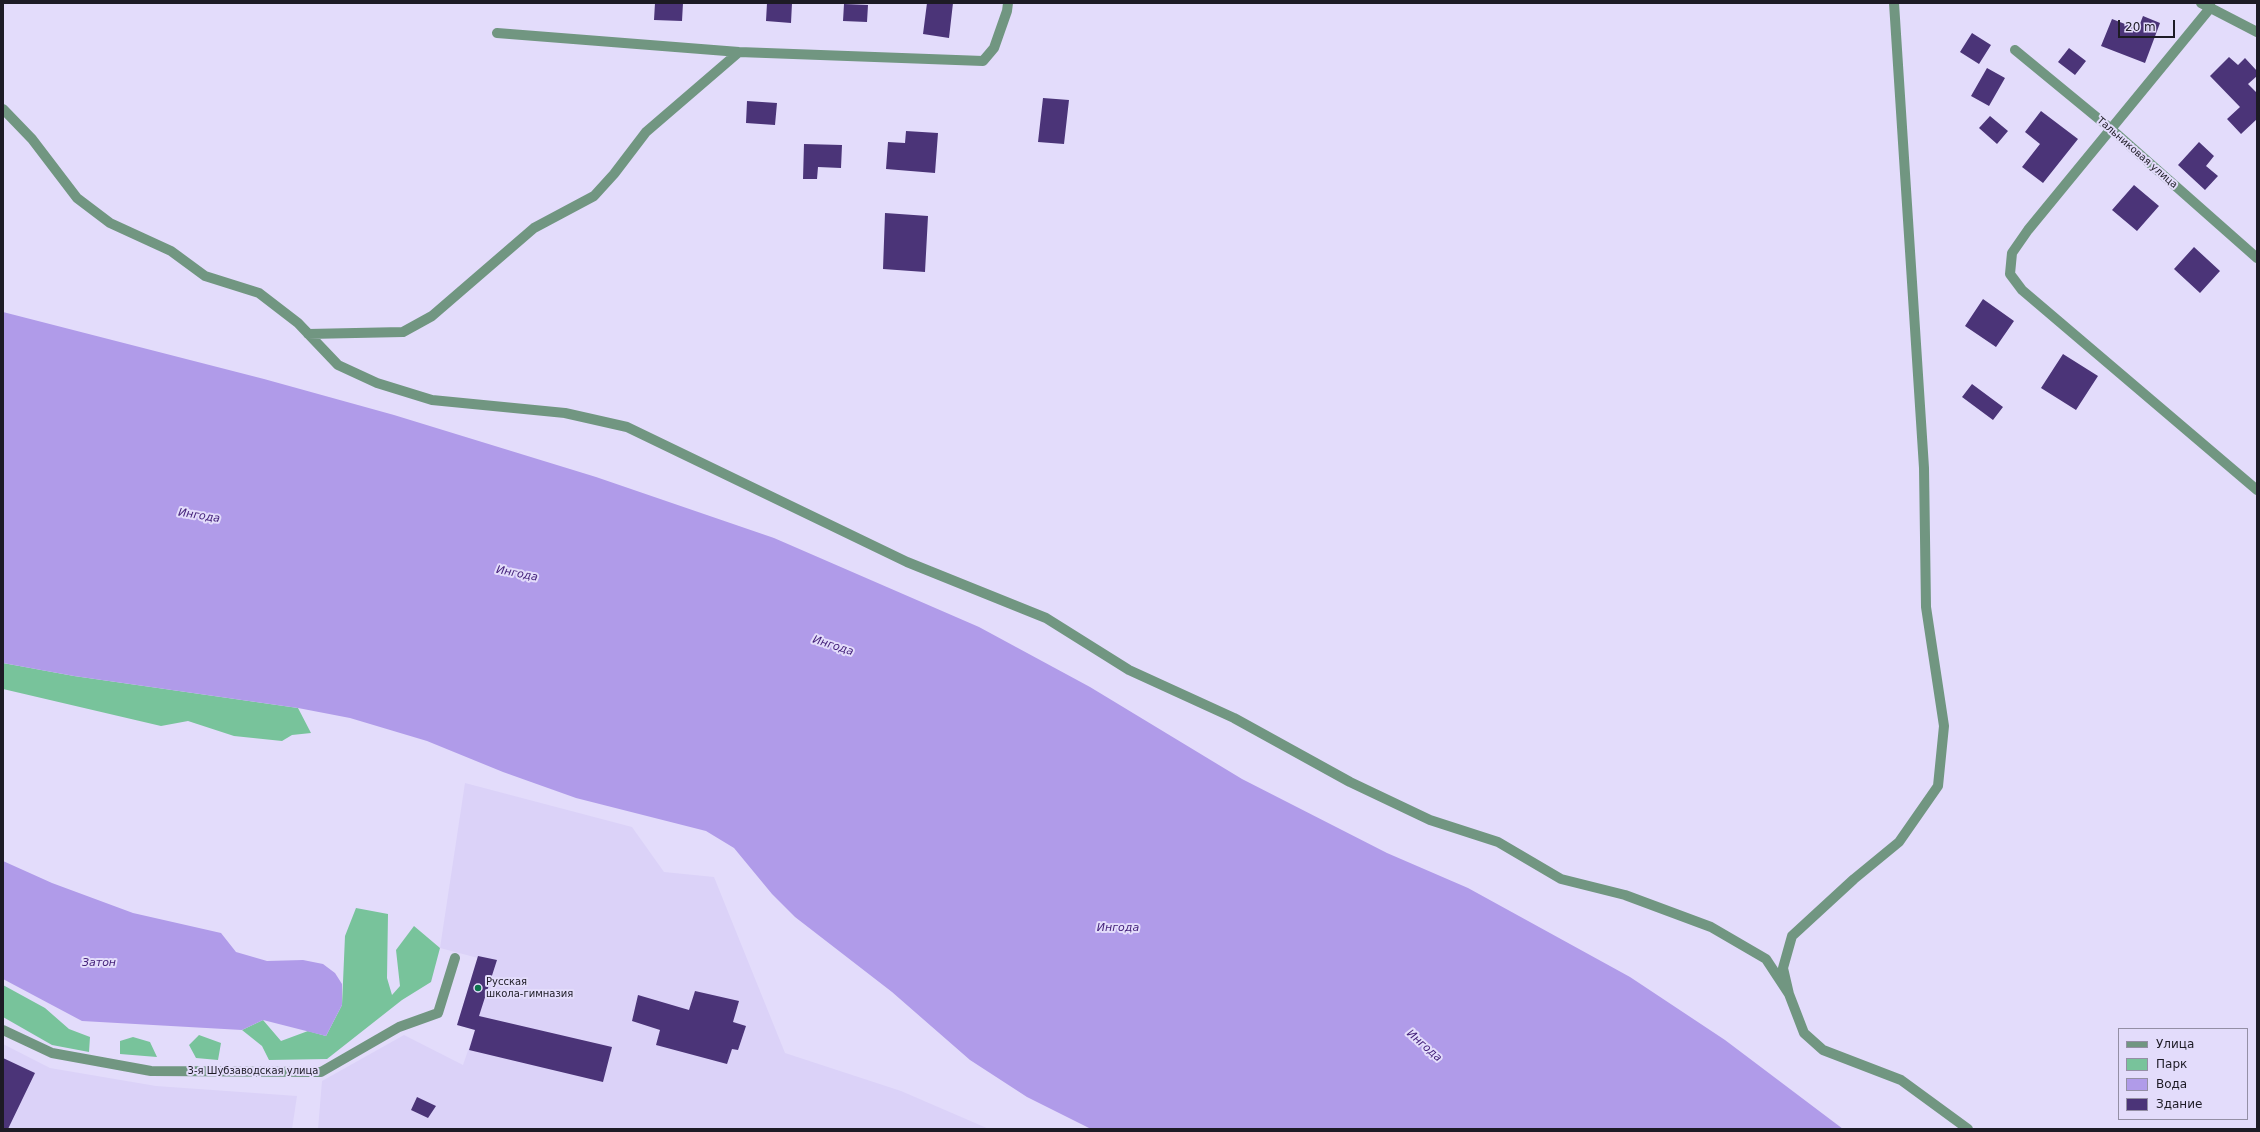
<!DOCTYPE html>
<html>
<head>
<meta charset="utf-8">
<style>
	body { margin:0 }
	#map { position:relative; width:2260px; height:1132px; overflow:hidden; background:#e3dcfb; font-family:"DejaVu Sans",sans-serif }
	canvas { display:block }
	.frame { position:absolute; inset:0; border:4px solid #1d1b25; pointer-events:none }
	.legend { position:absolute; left:2118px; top:1028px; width:130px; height:92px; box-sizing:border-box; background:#e3dcfb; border:1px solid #948fa5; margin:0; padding:5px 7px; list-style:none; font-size:12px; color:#1d1b25 }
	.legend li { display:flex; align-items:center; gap:8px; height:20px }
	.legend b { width:20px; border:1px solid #948fa5 }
	.scale { position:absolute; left:2118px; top:20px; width:57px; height:18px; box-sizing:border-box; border:2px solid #1d1b25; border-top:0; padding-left:5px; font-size:12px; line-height:14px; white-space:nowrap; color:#1d1b25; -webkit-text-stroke:3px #e3dcfb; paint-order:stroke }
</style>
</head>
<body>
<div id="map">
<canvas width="2260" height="1132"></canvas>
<div class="frame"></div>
<ul class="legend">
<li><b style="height:5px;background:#719681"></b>Улица</li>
<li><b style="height:11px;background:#78c39b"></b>Парк</li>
<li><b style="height:11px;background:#b09be9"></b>Вода</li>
<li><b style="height:11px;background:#4b3478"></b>Здание</li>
</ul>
<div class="scale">20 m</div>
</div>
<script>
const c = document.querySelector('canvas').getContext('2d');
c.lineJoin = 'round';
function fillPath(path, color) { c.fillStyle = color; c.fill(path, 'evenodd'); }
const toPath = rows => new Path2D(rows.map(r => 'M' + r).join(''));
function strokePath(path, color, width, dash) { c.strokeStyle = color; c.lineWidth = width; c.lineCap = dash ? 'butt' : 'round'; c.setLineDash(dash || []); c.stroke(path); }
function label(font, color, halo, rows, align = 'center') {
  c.font = font + ' "DejaVu Sans",sans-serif'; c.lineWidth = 4; c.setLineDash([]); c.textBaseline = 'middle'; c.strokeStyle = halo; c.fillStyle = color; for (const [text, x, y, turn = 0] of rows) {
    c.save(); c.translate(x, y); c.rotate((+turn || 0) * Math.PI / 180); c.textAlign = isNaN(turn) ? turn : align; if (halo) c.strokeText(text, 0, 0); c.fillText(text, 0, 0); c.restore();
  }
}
fillPath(toPath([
	[465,783,632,827,664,872,714,877,785,1053,901,1091,989,1129,318,1129,322,1081,404,1035,463,1065,475,1030,457,1025,478,958,440,948],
	[3,1044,50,1068,156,1086,297,1096,292,1129,3,1129]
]), '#dbd2f8');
fillPath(toPath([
	[3,663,74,676,298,708,311,733,292,735,282,741,234,736,188,721,161,726,3,689],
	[356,908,388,914,387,978,392,995,400,986,396,950,414,926,440,948,431,982,402,1000,327,1059,269,1060,262,1046,242,1030,263,1020,281,1041,308,1031,326,1036,342,1005,345,936],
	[3,985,45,1008,69,1029,90,1037,89,1052,52,1045,3,1017],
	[199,1035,221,1043,218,1060,196,1058,189,1045],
	[133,1037,150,1042,157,1057,120,1054,120,1041]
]), '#78c39b');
fillPath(toPath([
	[3,312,264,379,394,415,596,477,774,538,979,627,1090,687,1242,779,1387,853,1468,888,1630,977,1725,1040,1843,1129,1091,1129,1027,1097,970,1060,892,992,795,917,772,894,734,848,706,831,576,798,503,772,427,741,350,718,298,708,74,676,3,663],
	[3,861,52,883,133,913,221,933,236,952,267,961,303,960,323,964,335,973,342,984,342,1005,326,1036,263,1020,242,1030,82,1021,3,979]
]), '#b09be9');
fillPath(toPath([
	[655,3,683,3,682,21,654,20],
	[767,3,792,3,791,23,766,21],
	[927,3,953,3,949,38,923,34],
	[844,4,868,5,867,22,843,21],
	[2143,16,2160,23,2145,63,2101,46,2112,19,2138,29],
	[1972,33,1991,45,1979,64,1960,52],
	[2069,48,2086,61,2075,75,2058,62],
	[2229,57,2238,65,2245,58,2257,71,2257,76,2248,84,2257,93,2257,119,2241,134,2227,119,2240,107,2210,76],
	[1987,68,2005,78,1989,106,1971,96],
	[1043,98,1069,100,1064,144,1038,142],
	[747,101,777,103,775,125,746,123],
	[2041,111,2078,139,2043,183,2022,167,2040,144,2025,132],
	[1990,116,2008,131,1997,144,1979,128],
	[906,131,938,133,935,173,886,169,888,142,905,143],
	[2199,142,2214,156,2206,166,2218,176,2205,190,2178,165],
	[804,144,842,145,841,168,818,167,817,179,803,179],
	[2134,185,2159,206,2137,231,2112,210],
	[885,213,928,216,925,272,883,269],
	[2194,247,2220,271,2200,293,2174,269],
	[1983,299,2014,321,1996,347,1965,326],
	[2063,354,2098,376,2076,410,2041,388],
	[1972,384,2003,407,1993,420,1962,397],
	[478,956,497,960,479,1016,612,1047,603,1082,469,1050,475,1030,457,1025],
	[695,991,739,1001,733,1022,746,1026,738,1050,732,1049,727,1064,656,1045,660,1030,632,1021,638,995,689,1010],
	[3,1058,35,1073,8,1129,3,1129],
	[417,1097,436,1106,428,1118,411,1110]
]), '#4b3478');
strokePath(toPath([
	[1894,3,1924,468,1926,607,1944,726,1938,786,1899,842,1854,879,1792,936,1783,968,1789,994,1804,1033,1823,1050,1901,1080,1968,1129],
	[2201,3,2257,32],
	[2211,7,2028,230,2012,253,2010,274,2022,290,2257,490],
	[497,33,739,52,983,61,994,48,1007,11,1008,3],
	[2015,50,2111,129,2257,258],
	[3,109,32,139,77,198,110,223,171,251,205,276,259,293,298,323,338,365,377,383,432,400,565,413,627,427,907,562,1046,618,1129,670,1234,718,1350,782,1430,820,1498,842,1561,879,1625,895,1711,927,1766,959,1789,994],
	[308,334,403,332,432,316,534,228,594,196,614,174,646,132,739,52],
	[3,1030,52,1053,151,1071,321,1072,399,1027,438,1013,455,958]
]), '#719681', 10);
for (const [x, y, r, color] of [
	[478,988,4,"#0c744c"]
]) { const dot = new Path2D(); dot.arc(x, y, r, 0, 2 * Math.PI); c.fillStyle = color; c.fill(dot); strokePath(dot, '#e3dcfb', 1.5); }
label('10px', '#1d1b25', '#e3dcfb', [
	["Тальниковая улица",2137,153,41],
	["3-я Шубзаводская улица",253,1071]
]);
label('10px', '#1d1b25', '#e3dcfb', [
	["Русская",486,982],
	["школа-гимназия",486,994]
], 'left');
label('italic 11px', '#44217a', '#e3dcfb', [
	["Ингода",199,516,9],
	["Ингода",517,574,11],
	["Ингода",833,646,18],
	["Ингода",1118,928],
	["Затон",99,963],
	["Ингода",1424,1046,41]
]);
</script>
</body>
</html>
